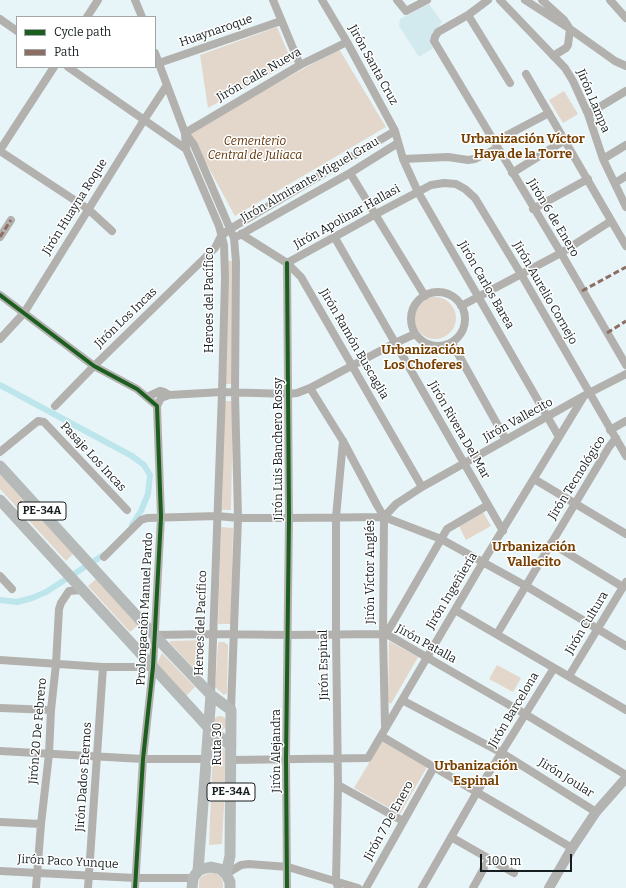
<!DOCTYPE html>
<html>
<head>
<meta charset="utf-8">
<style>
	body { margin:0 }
	#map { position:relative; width:626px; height:888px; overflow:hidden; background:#e8f5f8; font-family:Bitter,serif }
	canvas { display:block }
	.legend { position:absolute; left:16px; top:16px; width:140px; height:52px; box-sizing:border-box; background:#fff; border:1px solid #a2a5a6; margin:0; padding:5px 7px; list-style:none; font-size:12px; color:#161e20 }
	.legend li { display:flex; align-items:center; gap:8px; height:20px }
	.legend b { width:20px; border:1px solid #a2a5a6 }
	.scale { position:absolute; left:480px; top:854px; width:92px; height:18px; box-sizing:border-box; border:2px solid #161e20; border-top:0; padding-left:5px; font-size:12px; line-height:14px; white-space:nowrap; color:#161e20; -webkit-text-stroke:3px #fff; paint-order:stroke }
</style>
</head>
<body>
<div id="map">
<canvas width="626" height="888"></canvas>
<ul class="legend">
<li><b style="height:5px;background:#1b5e20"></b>Cycle path</li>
<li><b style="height:5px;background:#8d6e63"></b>Path</li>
</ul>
<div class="scale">100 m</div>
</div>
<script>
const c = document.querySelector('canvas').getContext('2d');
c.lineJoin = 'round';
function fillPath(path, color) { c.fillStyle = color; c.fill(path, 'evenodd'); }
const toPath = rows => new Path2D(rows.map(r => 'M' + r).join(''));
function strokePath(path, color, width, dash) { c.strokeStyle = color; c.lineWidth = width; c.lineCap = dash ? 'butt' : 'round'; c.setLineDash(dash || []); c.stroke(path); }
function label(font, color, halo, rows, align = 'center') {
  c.font = font + ' Bitter,serif'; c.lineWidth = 3; c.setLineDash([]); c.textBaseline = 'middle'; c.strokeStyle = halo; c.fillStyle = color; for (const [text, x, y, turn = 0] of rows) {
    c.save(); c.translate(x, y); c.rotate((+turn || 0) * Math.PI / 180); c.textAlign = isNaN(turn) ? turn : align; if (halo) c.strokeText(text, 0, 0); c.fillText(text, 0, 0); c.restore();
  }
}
fillPath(toPath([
	[429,4,442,22,432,37,431,44,433,48,419,57,399,26,400,19]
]), '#d2eaee');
fillPath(toPath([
	[277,27,292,62,208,108,200,55],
	[339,49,386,127,235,216,189,132],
	[564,91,578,114,563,123,549,100],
	[227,261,234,261,233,384,225,384],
	'414 318a21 21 0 1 1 42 0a21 21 0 1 1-42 0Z',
	[224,401,233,401,231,510,222,510],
	[0,473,73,554,66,561,0,489],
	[482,510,491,526,466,540,458,524],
	[221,527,233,528,231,624,218,624],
	[96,579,138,625,130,632,88,586],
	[204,640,204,673,201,676,170,643,170,641],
	[389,641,418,657,391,704,388,702],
	[219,642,224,642,228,645,227,693,224,695,215,687,218,644],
	[162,653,195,687,186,696,157,664],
	[497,665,521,678,513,692,489,679],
	'213 723a7 7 0 1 1 14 0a7 7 0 1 1-14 0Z',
	[382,741,427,767,400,814,354,788],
	[213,746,227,749,222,844,209,845],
	[213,872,221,877,223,882,223,888,199,888,199,882,200,878,204,875]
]), '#e2d7ca');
strokePath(toPath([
	[0,385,132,456,144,465,150,475,148,494,141,511,132,525],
	[0,600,17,602,32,598,46,592,105,554]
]), '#bde5ec', 6);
strokePath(toPath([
	[135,0,142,17],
	[273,0,300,65],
	[322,0,347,42,395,131,403,159,418,192,559,437],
	[397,0,406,11,427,0],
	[488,0,468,15,438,32,435,37,434,41,561,253,626,365],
	[500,0,565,68,573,81,588,114,603,159,626,207],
	[525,0,570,29,615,61,626,66],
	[542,0,564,20,570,29,568,45,566,48,553,56],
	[610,0,626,18],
	[468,15,510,83],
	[87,17,98,0],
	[0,19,17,31],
	[155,53,185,133,194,145,234,238,236,262,235,393,238,518,231,710],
	[159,63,281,21],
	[68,67,186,149],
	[526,74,626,246],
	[588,114,626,91],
	[185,133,300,65,347,42],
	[185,134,186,149,219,226,224,245,225,278,222,392,211,695],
	[494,142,549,113],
	[0,150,54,67],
	[0,151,88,209,112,231],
	[403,159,448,157,468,160,475,159,498,148],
	[603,159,626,145],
	[350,173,425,296],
	[512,173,565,140],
	[615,183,626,176],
	[533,209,588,179],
	[241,234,287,263,301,277,422,487],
	[238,236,350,173,398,143],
	[0,237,11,220],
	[335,238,503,531],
	[287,263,376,214,431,185,444,183,456,184,465,189,475,198,521,274,626,456],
	'411 319a27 27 0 1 1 54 0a27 27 0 1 1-54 0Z',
	[0,295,94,366,137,389,157,406,161,517,153,667,143,759,135,888],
	[461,306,561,253,611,221],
	[0,339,24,313,144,120,167,85],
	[452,343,506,440],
	[310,388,343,441,377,505,384,517,383,634,385,726],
	[147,397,160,391,164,392,169,395],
	[55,406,94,366,215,248,221,236,230,229,395,131],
	[157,406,161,398,169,395,222,392,289,394,297,393,310,388,395,343,415,334],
	[610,430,626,421],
	[0,452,38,421,44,422,127,510],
	[534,479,626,534],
	[384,517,396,504,422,487,589,393,626,374],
	[551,543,623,587],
	[104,557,141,520,147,518,218,516,238,518,289,518,384,517,441,539,526,586,626,646],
	[0,576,12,589],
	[455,610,626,710],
	[383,634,389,629,395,619,447,529,488,505],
	[497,634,609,447,616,438],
	[154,635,214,634,288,635,383,634,390,636,525,714,626,775],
	[0,660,103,667,153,667],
	[569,676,626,582],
	[402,700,502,753,596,812],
	[0,708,51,710],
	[381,736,572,848],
	[0,751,143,759,206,759],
	[231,760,368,758,483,562,584,396],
	[338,785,403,821],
	[0,822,41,824],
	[451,837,514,873],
	[0,871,135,878,193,878],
	[226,874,241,865,249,864,288,867,358,888],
	[36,888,41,824,49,754,51,710,56,664,59,609,61,603,69,591,82,590],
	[88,888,103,667],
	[287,888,286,759,289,518,287,263],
	[338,888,336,881,338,785,336,635,336,517,343,441],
	[366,888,434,767],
	[422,888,477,792,554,668],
	[473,888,489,859]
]), '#b3b1ae', 8);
strokePath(toPath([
	[549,888,572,848,596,812,626,778]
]), '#b3b4b1', 10);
strokePath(toPath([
	[0,466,154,635,211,695,231,710,230,856,226,874],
	[0,500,153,667,208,727,231,746],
	[198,871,211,695],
	[192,888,193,878,198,871,202,869,211,867,220,869,226,874,230,882,230,888]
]), '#b5b9b7', 11);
strokePath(toPath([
	[0,237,11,220],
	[582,291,626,267],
	[607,333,626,321]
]), '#8d6e63', 3, [6, 3]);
strokePath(toPath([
	[0,295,94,366,137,389,157,406,161,517,153,667,143,759,135,888],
	[287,888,286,759,289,518,287,263]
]), '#1b5e20', 4);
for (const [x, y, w] of [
	[42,511,48],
	[231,792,48]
]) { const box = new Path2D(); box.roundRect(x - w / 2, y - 9, w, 18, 3); c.fillStyle = '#fff'; c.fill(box); strokePath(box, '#161e20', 1); }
label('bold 11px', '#161e20', null, [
	["PE-34A",42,511],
	["PE-34A",231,792]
]);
label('12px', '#161e20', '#fff', [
	["Huaynaroque",216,31,-19],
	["Jirón Santa Cruz",373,65,61],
	["Jirón Calle Nueva",259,75,-30],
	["Jirón Lampa",593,101,67],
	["Jirón Almirante Miguel Grau",310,180,-30],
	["Jirón Huayna Roque",75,207,-58],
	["Jirón Apolinar Hallasi",347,217,-29],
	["Jirón 6 de Enero",553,218,59],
	["Jirón Carlos Barea",486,285,60],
	["Jirón Aurelio Cornejo",545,293,60],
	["Heroes del Pacífico",210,300,-90],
	["Jirón Los Incas",126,318,-44],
	["Jirón Ramón Buscaglia",354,344,60],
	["Jirón Vallecito",518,420,-29],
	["Jirón Rivera Del Mar",459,430,60],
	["Jirón Luis Banchero Rossy",279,449,-90],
	["Pasaje Los Incas",93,457,47],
	["Jirón Tecnológico",577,478,-58],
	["Jirón Víctor Anglés",371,572,-90],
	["Jirón Ingeñiería",452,591,-59],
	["Prolongación Manuel Pardo",145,609,-87],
	["Heroes del Pacífico",201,623,-88],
	["Jirón Cultura",587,623,-59],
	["Jirón Patalla",426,644,29],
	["Jirón Espinal",324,665,-91],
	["Jirón Barcelona",514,710,-59],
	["Jirón 20 De Febrero",38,731,-85],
	["Ruta 30",218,744,-90],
	["Jirón Alejandra",277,751,-90],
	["Jirón Dados Eternos",84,777,-86],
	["Jirón Joular",566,778,32],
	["Jirón 7 De Enero",389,821,-61],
	["Jirón Paco Yunque",68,862,3]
]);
label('italic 12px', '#5d3203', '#fff', [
	["Cementerio",255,142],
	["Central de Juliaca",255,156]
]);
label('bold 13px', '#774002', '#fff', [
	["Urbanización Víctor",523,139],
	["Haya de la Torre",523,154],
	["Urbanización",423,350],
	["Los Choferes",423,365],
	["Urbanización",534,547],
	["Vallecito",534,562],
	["Urbanización",476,766],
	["Espinal",476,781]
]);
</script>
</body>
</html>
